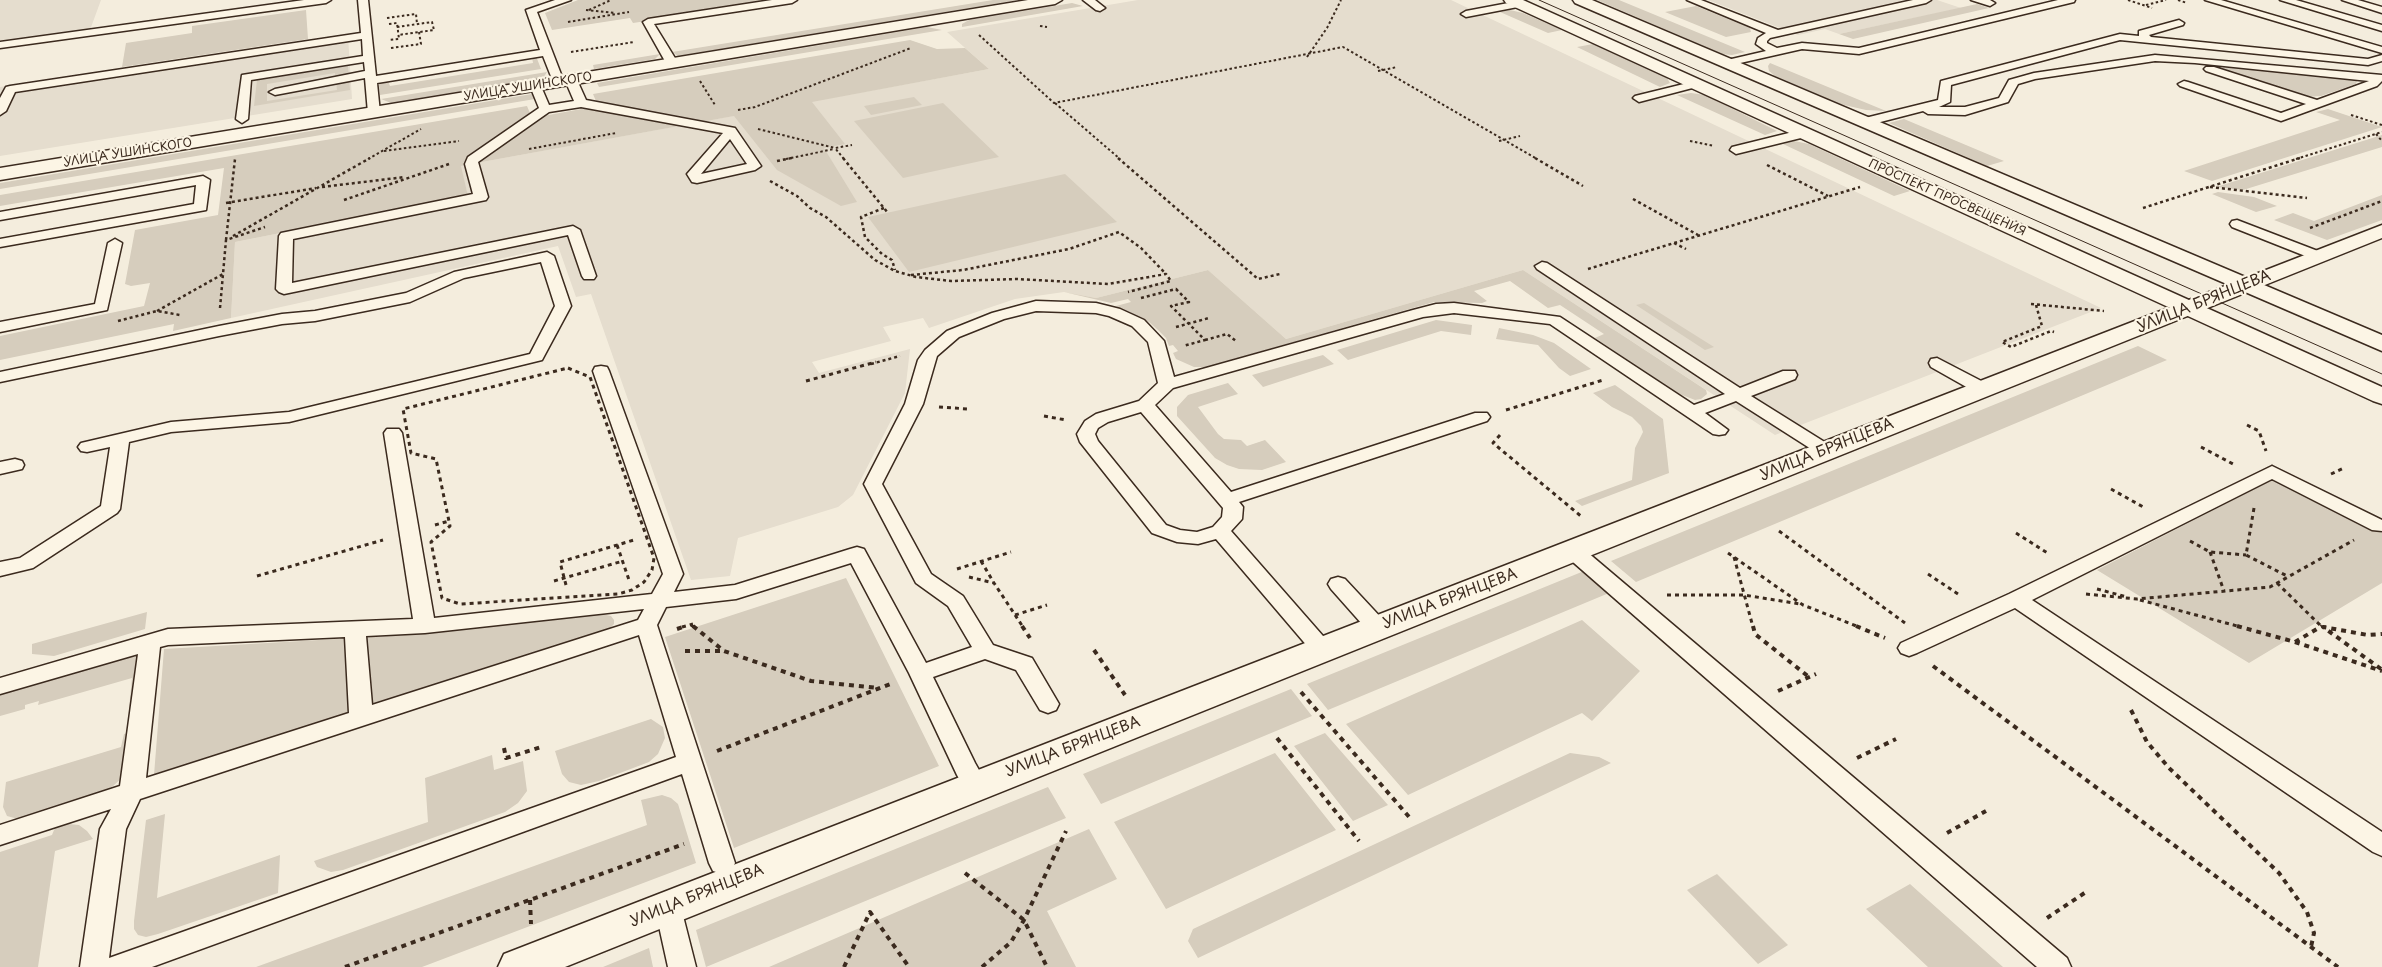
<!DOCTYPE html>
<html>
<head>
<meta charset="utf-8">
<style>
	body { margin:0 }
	canvas { display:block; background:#f4eddd }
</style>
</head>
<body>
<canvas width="2382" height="967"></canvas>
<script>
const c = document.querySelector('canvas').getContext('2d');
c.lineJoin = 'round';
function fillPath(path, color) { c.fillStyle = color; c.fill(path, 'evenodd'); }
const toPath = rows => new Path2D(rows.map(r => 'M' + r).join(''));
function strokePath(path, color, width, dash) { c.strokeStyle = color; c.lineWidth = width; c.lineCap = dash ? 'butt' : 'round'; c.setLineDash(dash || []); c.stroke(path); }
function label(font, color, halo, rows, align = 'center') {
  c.font = font + ' "Playpen Sans",sans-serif'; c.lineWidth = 4.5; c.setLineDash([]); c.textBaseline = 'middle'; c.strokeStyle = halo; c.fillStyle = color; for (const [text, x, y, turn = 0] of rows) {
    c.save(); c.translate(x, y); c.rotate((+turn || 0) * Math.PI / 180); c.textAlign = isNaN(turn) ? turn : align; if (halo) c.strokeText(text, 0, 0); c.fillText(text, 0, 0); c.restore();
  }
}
fillPath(toPath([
	[0,0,101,0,90,30,0,41],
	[1138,0,1451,0,2101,308,1775,435,1523,270,1286,339,1208,270,1096,298,1064,292,1015,299,929,328,923,318,883,327,891,341,812,362,819,373,910,349,905,393,853,495,838,507,738,538,730,576,691,580,591,294,576,297,558,246,231,318,235,242,468,196,460,166,989,69,947,32],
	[1708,0,1937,0,1961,8,1839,34,1825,29,1798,35],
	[348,36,352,99,0,156,0,87]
]), '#e5ddce');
fillPath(toPath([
	[578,0,785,0,633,23,630,18,552,30,545,13],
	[993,0,1018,0,678,56,672,52],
	[1597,0,1619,0,1745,52,1732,55,1722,54],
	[1072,3,1083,6,962,27,962,24,969,20],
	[1977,4,1989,8,1853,39,1839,34],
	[1696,6,1750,28,1751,32,1726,37,1665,12],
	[306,10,308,39,122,67,126,43,192,33,192,26],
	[1510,10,1523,13,1562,30,1548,33,1500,12],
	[927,27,942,30,599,87,597,83],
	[910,40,937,49,965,48,989,69,812,102,845,144,824,148,857,202,841,206,777,170,734,116,471,164,461,166,468,196,235,242,231,318,173,331,174,324,0,360,0,336,144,306,150,283,131,286,125,284,135,230,218,215,224,168,0,206,0,195,527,106,532,118,598,106,593,94],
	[1593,44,1667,78,1670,83,1660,87,1577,47],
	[660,54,655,59,594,69,593,65],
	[536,56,541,69,380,95,379,85,387,79,390,86,533,63,532,57],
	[1770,63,1886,111,1866,110,1840,104,1775,76,1769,71,1768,66],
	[348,66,350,90,254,106,257,80],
	[335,73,337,90,267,101,267,84],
	[2224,67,2349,79,2357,81,2356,84,2321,96,2305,97,2218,68],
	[547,72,543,78,391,103,381,99],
	[1691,93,1705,95,1777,131,1765,135,1677,95],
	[532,94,535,99,0,189,0,183],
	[914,97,922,105,871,115,864,106],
	[943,103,999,157,903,178,854,121],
	[2328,109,2382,127,2212,181,2184,171,2340,120,2316,112],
	[1904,119,2004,161,1987,166,1889,123],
	[2382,135,2382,147,2243,190,2216,187],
	[1794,141,1809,144,1910,191,1894,196,1783,144],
	[1065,174,1117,222,909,272,868,217],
	[2218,192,2254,197,2277,206,2256,212,2212,194],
	[2382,195,2382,220,2327,240,2274,220,2293,213,2314,221],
	[1208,270,1286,339,1523,270,1706,390,1707,394,1701,399,1695,400,1677,393,1595,338,1604,334,1560,305,1548,308,1510,281,1474,291,1487,301,1482,303,1434,302,1206,367,1194,367,1176,359,1173,353,1178,351,1173,345,1169,346,1166,338,1158,330,1149,322,1116,306,1131,302,1128,299,1111,303,1064,292,1096,298],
	[1644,303,1714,347,1705,350,1636,305],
	[1436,320,1472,325,1471,335,1441,331,1348,360,1337,350],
	[1499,328,1533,335,1554,343,1591,369,1570,376,1559,368,1538,345,1496,339],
	[2138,346,2167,360,1636,582,1611,561],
	[1323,355,1334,364,1263,387,1252,375],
	[1228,383,1238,394,1198,407,1218,434,1224,439,1241,440,1247,446,1265,440,1286,462,1262,470,1239,469,1227,465,1215,458,1177,416,1177,407,1188,395],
	[1615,385,1663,419,1669,473,1582,506,1575,501,1632,480,1635,448,1643,432,1641,426,1632,417,1612,407,1593,393],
	[2276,478,2382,533,2382,583,2249,663,2097,570],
	[1584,571,1609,593,1328,710,1307,684],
	[846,578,939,766,734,848,665,637],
	[147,612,145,629,54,656,32,654,32,644],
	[602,614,611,616,614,620,614,624,608,630,154,775,164,649,422,634],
	[1582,620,1640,671,1592,721,1582,713,1408,795,1346,724],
	[130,656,142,658,138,706,129,709,132,678,38,705,39,701,25,705,25,709,0,716,0,693],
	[1291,689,1312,716,1101,804,1083,774],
	[651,719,663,727,665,738,658,754,649,762,599,781,581,785,569,782,562,774,555,751],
	[135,731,123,777,113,786,99,794,37,814,18,819,7,816,3,807,6,782,121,747,124,734],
	[1325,733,1388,805,1353,821,1294,746],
	[1275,753,1336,830,1166,909,1114,822],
	[1570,753,1599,757,1611,763,1198,958,1188,941,1193,929],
	[492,755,494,770,523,761,527,791,518,803,505,812,343,870,331,872,317,867,314,861,428,822,425,778],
	[1048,787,1066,818,706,967,696,930],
	[662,795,671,798,678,804,696,863,422,967,256,967,647,825,641,800],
	[165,814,157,898,280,855,278,893,158,934,146,937,138,935,134,929,134,921,146,820],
	[69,824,79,825,87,831,93,839,55,851,38,967,0,967,0,852,52,835,56,825],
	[1089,829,1117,879,1047,911,1076,967,769,967],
	[1717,874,1788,945,1758,964,1687,890],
	[1910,884,2003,967,1928,967,1866,909],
	[649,948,653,967,603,967]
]), '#d6cdbd');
const service = toPath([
	[304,0,331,0,326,3,0,48,0,42,304,0],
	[358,0,368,0,376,76,540,50,526,10,555,0,571,0,537,12,564,82,562,84,554,84,543,56,377,83,380,113,374,117,368,113,365,78,275,95,269,92,275,89,365,71,364,62,251,80,248,119,242,123,236,119,242,75,363,56,362,39,15,92,6,111,0,115,0,98,6,87,10,86,361,33,358,0],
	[772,0,797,0,792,3,654,24,678,63,672,66,666,63,643,22,648,19,772,0],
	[1083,0,1095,0,1105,8,1100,11,1096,10,1083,0],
	[1687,0,1701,0,1778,30,1913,0,1931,0,1926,3,1770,38,1767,41,1767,43,1777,48,1802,43,1859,48,2058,0,2075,0,2074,2,1859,54,1802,49,1727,66,1723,65,1723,61,1766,51,1756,44,1758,38,1766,33,1687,0],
	[1971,0,1990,0,1995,3,1990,6,1971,0],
	[2205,0,2221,0,2382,47,2382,53,2205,0],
	[2280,0,2296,0,2382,25,2382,31,2280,0],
	[2342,0,2358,0,2382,7,2382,13,2342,0],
	[1519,1,1524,4,1523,6,1466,17,1461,14,1466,11,1519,1],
	[2179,20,2184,23,2183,25,2149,35,2151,37,2368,59,2382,55,2382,61,2368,65,2120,40,1951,85,1950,102,1939,107,1965,107,1999,98,2009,80,2034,73,2155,55,2382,75,2382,81,2377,86,2281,121,2180,86,2178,84,2184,81,2188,82,2281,113,2306,104,2206,71,2204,69,2206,67,2214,67,2317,100,2369,81,2195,63,2155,61,2035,79,2018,84,2008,102,1965,115,1928,114,1923,111,1865,126,1859,122,1861,119,1938,100,1941,81,2120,34,2139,36,2139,31,2179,20],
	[571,77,577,80,586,100,735,128,761,166,755,170,697,183,692,182,687,174,723,133,581,107,549,112,478,162,488,197,486,200,293,239,292,283,573,226,580,230,596,276,594,279,584,279,582,276,568,235,284,294,279,292,276,289,279,236,281,233,473,194,465,164,468,157,539,108,530,86,532,84,540,84,549,105,574,101,565,80,571,77],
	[730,139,747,164,701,174,730,139],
	[1696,81,1702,84,1700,86,1639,102,1633,98,1635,96,1696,81],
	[1805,129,1809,130,1811,133,1809,136,1736,154,1730,150,1732,147,1805,129],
	[203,176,210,180,206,210,0,247,0,239,194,204,196,185,0,220,0,212,203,176],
	[2237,220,2323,253,2325,256,2318,260,2313,259,2232,227,2230,224,2232,221,2237,220],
	[115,239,122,243,107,310,0,332,0,322,95,304,108,243,115,239],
	[547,252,554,256,571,306,542,360,289,422,171,432,129,442,120,509,117,513,33,568,0,576,0,562,20,558,101,506,110,447,87,452,81,451,78,447,81,443,171,422,289,412,530,354,555,306,541,262,464,278,410,302,315,321,282,324,219,336,0,382,0,372,219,326,282,314,315,311,406,293,454,272,547,252],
	[1542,262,1547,263,1740,388,1783,371,1795,371,1797,375,1795,379,1751,396,1831,446,1834,450,1831,454,1825,455,1819,454,1736,401,1705,413,1728,430,1725,434,1719,435,1713,434,1550,324,1454,313,1423,317,1173,388,1155,405,1231,492,1475,413,1487,413,1490,417,1487,421,1239,502,1243,507,1242,519,1231,531,1330,644,1333,649,1330,654,1322,657,1314,654,1216,539,1198,544,1177,542,1152,533,1080,442,1077,434,1085,421,1096,414,1139,401,1158,383,1148,342,1132,326,1109,316,1096,313,1036,311,1004,319,959,337,937,356,923,404,882,484,931,574,963,596,993,645,1032,658,1059,704,1056,710,1048,713,1040,710,1016,670,985,659,933,677,975,763,988,786,985,793,976,796,967,793,957,775,909,673,851,563,736,599,666,607,657,625,735,863,731,871,722,874,713,871,709,863,682,774,152,967,80,967,100,829,111,809,0,845,0,825,120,786,138,654,0,694,0,678,168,629,413,619,384,433,387,429,399,429,402,433,434,618,652,594,663,574,593,371,595,367,601,366,607,367,609,371,683,574,674,592,735,585,850,549,857,547,864,549,926,663,972,647,948,606,916,583,864,484,905,404,918,360,925,350,947,331,992,313,1036,301,1096,303,1120,309,1144,320,1164,341,1174,377,1413,310,1436,304,1454,303,1560,317,1694,405,1725,394,1537,269,1535,266,1542,262],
	[1141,412,1223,508,1222,517,1213,527,1197,532,1180,530,1166,525,1098,441,1095,434,1098,428,1108,422,1141,412],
	[644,609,638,620,372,705,366,636,425,633,644,609],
	[639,635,676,757,109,958,126,829,140,799,639,635],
	[345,637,349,713,146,778,160,647,168,645,345,637],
	[1937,358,1989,385,1992,389,1989,393,1983,394,1977,393,1931,367,1929,363,1931,359,1937,358],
	[15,459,22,461,24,465,22,469,0,474,0,462,15,459],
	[2272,466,2382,520,2382,531,2372,530,2272,479,2032,600,2382,832,2382,856,2373,852,2015,608,1917,653,1909,656,1901,653,1898,648,1901,643,2009,594,2272,466],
	[1573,544,1580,546,2067,958,2071,967,2037,967,1566,556,1563,551,1566,546,1573,544],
	[1338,577,1345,579,1386,623,1389,628,1386,633,1378,636,1370,633,1331,589,1328,584,1331,579,1338,577],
	[668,896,677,900,681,908,696,967,668,967,655,908,659,900,668,896]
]);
const minor = toPath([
	[2382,225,2382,238,565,967,498,967,504,954,2382,225]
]);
const tertiary = toPath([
	[1028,0,1062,0,1055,4,0,180,0,168,1028,0]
]);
const secondary = toPath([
	[1504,0,1523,0,2382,387,2382,404,2373,401,1506,3,1504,0],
	[1573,0,1592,0,2382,335,2382,351,1575,3,1573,0]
]);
strokePath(service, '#3b2a1e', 3);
strokePath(minor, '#3b2a1e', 3);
strokePath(tertiary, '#3b2a1e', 3);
strokePath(secondary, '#3b2a1e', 3);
strokePath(toPath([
	[2128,0,2152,8],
	[2178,0,2187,3],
	[2146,5,2166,0],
	[586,10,615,13],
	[589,10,611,0],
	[387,18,416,14,417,24],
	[568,22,629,12],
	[389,24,397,23,399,39,389,40],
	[1040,26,1047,27],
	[397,27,432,22,434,30,398,35],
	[979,35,1054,103,1343,47,1537,159],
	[391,48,421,44,419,32],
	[571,52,634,42],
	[1307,57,1327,28,1341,0],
	[1378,71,1397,67],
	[700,81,715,105],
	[1055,103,1120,159],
	[738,110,755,107,911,48],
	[2351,115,2382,125],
	[758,129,835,148],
	[2376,134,2382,141],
	[1499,141,1520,136],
	[1690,141,1714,146],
	[529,149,616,133],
	[384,151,459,141],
	[368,159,421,129],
	[786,159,834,149],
	[844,159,835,148,852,145],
	[2296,159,2382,132]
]), '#3b2a1e', 2, [2.5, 2.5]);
strokePath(toPath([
	[843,158,888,213],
	[1118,158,1258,279,1280,274],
	[1535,158,1583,186],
	[777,161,792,158],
	[1767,165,1828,196],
	[770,181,797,196,810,208,826,217,875,260,895,271,916,277,951,281,1017,279,1108,284,1166,274,1171,281,1128,292],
	[322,187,405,177],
	[2210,187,2307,198],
	[1633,199,1698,235],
	[344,200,449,164],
	[226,203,316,188],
	[884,208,861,217,865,237,882,254,892,260,895,270],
	[2143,208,2300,158],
	[2310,228,2382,201],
	[233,236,370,158],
	[226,240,235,159],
	[1674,243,1686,249],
	[1588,269,1860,187],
	[911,275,963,270,1069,249,1119,232,1141,248,1166,274],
	[1141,298,1176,289,1189,302,1171,306,1205,340,1183,346],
	[2031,304,2104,311],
	[2036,305,2042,326,2002,342,2011,347,2051,331,2054,332],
	[220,308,226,240,265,227],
	[157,311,223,274],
	[118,321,157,311,180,315],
	[1176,327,1209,318],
	[1205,340,1227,334,1236,341],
	[871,364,900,356]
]), '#3b2a1e', 2.5, [3, 3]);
strokePath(toPath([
	[568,368,590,377,654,558,652,570,644,582,632,590,618,594,460,604,442,598,431,542,450,526,436,459,411,453,403,409,568,368],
	[806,381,876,362],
	[939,407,968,409],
	[1506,410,1603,380],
	[1044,416,1066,420],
	[2247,425,2259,431,2266,451],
	[1500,435,1493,443,1582,517],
	[2201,447,2235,465],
	[2331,474,2344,468],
	[2111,489,2145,508],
	[2254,508,2246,555,2287,576],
	[435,525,449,521],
	[1779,531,1905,623],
	[2016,533,2049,554],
	[2190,541,2210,552,2246,555],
	[617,545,629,580],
	[2210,552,2224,591],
	[1728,553,1803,605,1859,627],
	[1734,557,1753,627],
	[981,561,994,583],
	[957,569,1011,552],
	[1928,574,1961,596],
	[257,576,383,540],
	[969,577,994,583,1023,627],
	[554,581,623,561],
	[2277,583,2322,627],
	[566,585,560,562,634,540],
	[2097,589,2127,597],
	[2086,594,2137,599,2270,587,2354,540],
	[1667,595,1744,595,1800,604],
	[2140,600,2241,627],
	[1015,615,1047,605],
	[691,625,694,627],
	[682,627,693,624],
	[2324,627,2326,627]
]), '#3b2a1e', 3, [4, 4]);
strokePath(toPath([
	[693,626,724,651,811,681,878,688],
	[1022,626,1030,638],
	[1753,626,1755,634,1809,677],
	[1856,626,1885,638],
	[2237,626,2295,642,2382,671],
	[677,629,686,626],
	[2295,642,2322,626],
	[1094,650,1125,695],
	[685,651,723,651],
	[1933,666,2338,967],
	[2381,669,2323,627,2368,635,2382,634],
	[1778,691,1816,674],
	[1301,692,1410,818],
	[2131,710,2147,742,2169,768,2279,873,2307,912,2314,933,2311,947],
	[1277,738,1359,841],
	[504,748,506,758,541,747],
	[717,751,893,683],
	[1857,758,1896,739],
	[1947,833,1986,811],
	[965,873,1024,920,1047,967],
	[530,900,531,924],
	[2047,918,2086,892],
	[345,967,684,844],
	[844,967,870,912,909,967],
	[982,967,1011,942,1024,920,1066,831]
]), '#3b2a1e', 4, [5, 5]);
fillPath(service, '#fcf5e5');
fillPath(minor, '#fcf5e5');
fillPath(tertiary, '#fcf5e5');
fillPath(secondary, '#fcf5e5');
strokePath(toPath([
	[1539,0,2382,374]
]), '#3b2a1e', 1);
label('12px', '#3b2a1e', '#fcf5e5', [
	["УЛИЦА УШИНСКОГО",528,87,-9],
	["УЛИЦА УШИНСКОГО",128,153,-9],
	["ПРОСПЕКТ ПРОСВЕЩЕНИЯ",1947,198,24]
]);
label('15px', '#3b2a1e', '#fcf5e5', [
	["УЛИЦА БРЯНЦЕВА",2204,302,-22],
	["УЛИЦА БРЯНЦЕВА",1827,450,-22],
	["УЛИЦА БРЯНЦЕВА",1450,599,-21],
	["УЛИЦА БРЯНЦЕВА",1073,747,-21],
	["УЛИЦА БРЯНЦЕВА",697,896,-22]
]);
</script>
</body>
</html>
